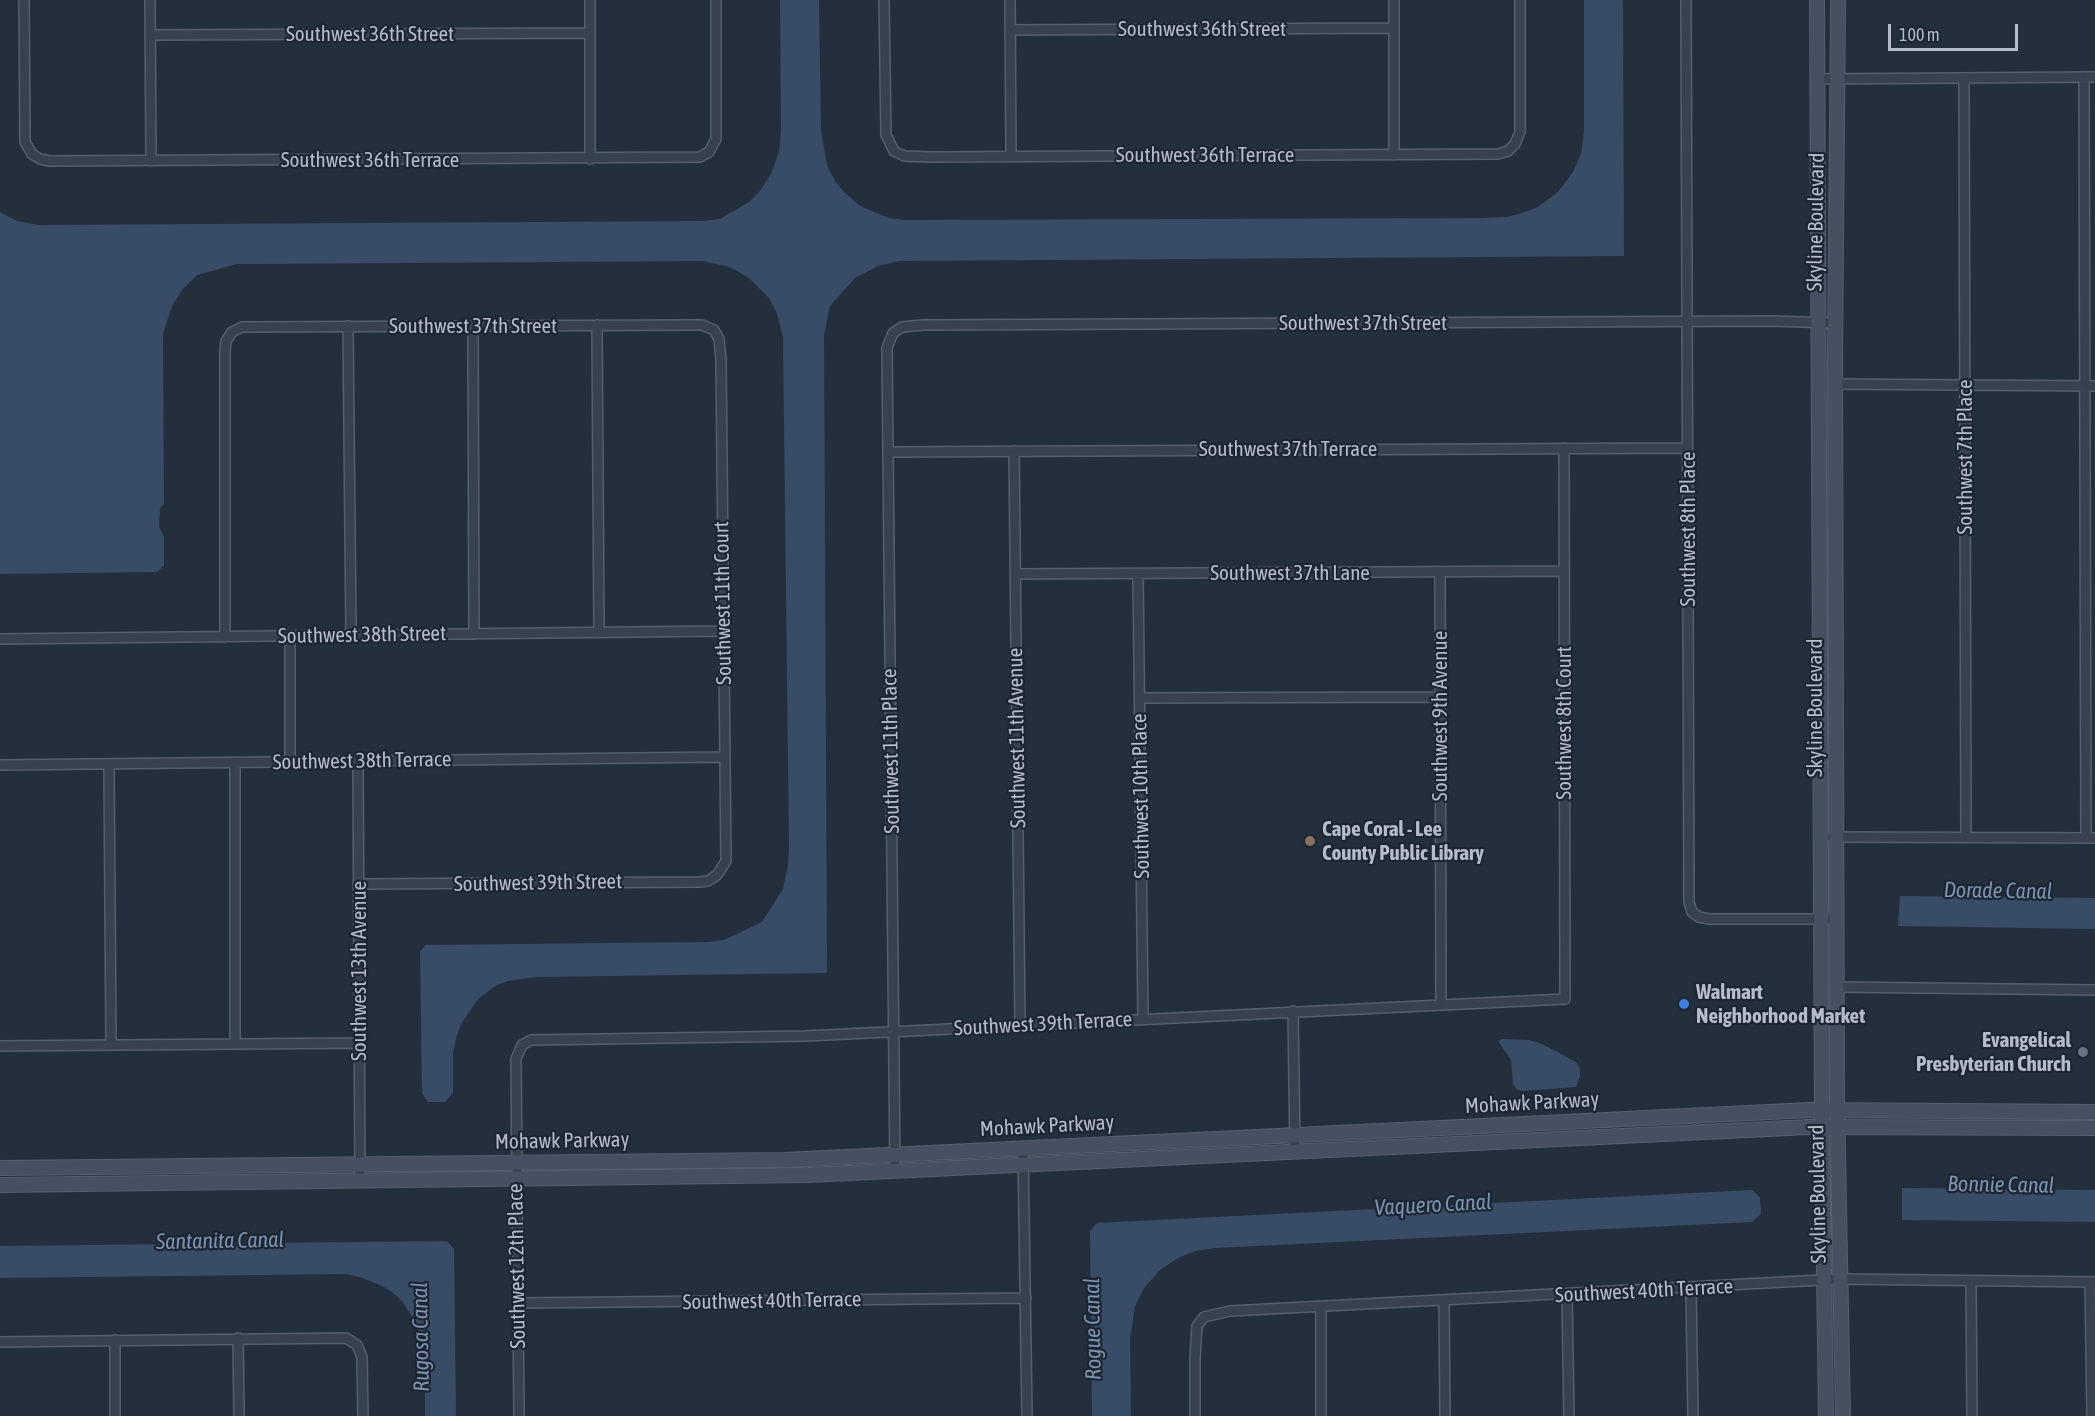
<!DOCTYPE html>
<html>
<head>
<meta charset="utf-8">
<style>
	body { margin:0 }
	#map { position:relative; width:2095px; height:1416px; overflow:hidden; background:#242f3e; font-family:"Asap Condensed",sans-serif }
	canvas { display:block }
	.scale { position:absolute; left:1888px; top:24px; width:130px; height:27px; box-sizing:border-box; border:3px solid #b4bcc9; border-top:0; padding-left:8px; font-size:18px; line-height:21px; white-space:nowrap; color:#b4bcc9; -webkit-text-stroke:4px #1d2633; paint-order:stroke }
</style>
</head>
<body>
<div id="map">
<canvas width="2095" height="1416"></canvas>
<div class="scale">100 m</div>
</div>
<script>
const c = document.querySelector('canvas').getContext('2d');
c.lineJoin = 'round';
function fillPath(path, color) { c.fillStyle = color; c.fill(path, 'evenodd'); }
const toPath = rows => new Path2D(rows.map(r => 'M' + r).join(''));
function strokePath(path, color, width, dash) { c.strokeStyle = color; c.lineWidth = width; c.lineCap = dash ? 'butt' : 'round'; c.setLineDash(dash || []); c.stroke(path); }
function label(font, color, halo, rows, align = 'center') {
  c.font = font + ' "Asap Condensed",sans-serif'; c.lineWidth = 4.5; c.setLineDash([]); c.textBaseline = 'middle'; c.strokeStyle = halo; c.fillStyle = color; for (const [text, x, y, turn = 0] of rows) {
    c.save(); c.translate(x, y); c.rotate((+turn || 0) * Math.PI / 180); c.textAlign = isNaN(turn) ? turn : align; if (halo) c.strokeText(text, 0, 0); c.fillText(text, 0, 0); c.restore();
  }
}
fillPath(toPath([
	[780,0,819,0,821,131,827,165,835,181,845,193,860,206,889,218,905,220,1482,218,1507,217,1519,214,1538,207,1558,192,1573,172,1581,154,1584,132,1584,0,1623,0,1624,256,899,261,878,266,855,278,830,306,824,335,827,973,536,977,508,981,497,985,478,999,461,1024,456,1038,453,1053,453,1093,445,1102,428,1102,422,1093,420,952,425,945,709,942,724,940,762,922,783,889,788,866,789,847,783,337,777,313,769,298,749,278,730,267,703,261,259,264,237,264,197,275,182,290,172,306,163,334,164,504,160,508,159,527,164,537,164,565,157,572,0,574,0,212,17,221,38,225,702,221,720,219,749,202,760,191,771,174,779,152,781,129],
	[1900,896,2095,898,2095,929,1898,926],
	[1502,1039,1529,1040,1542,1044,1576,1062,1580,1069,1580,1077,1576,1087,1522,1091,1516,1089,1513,1083,1511,1060,1498,1041],
	[1902,1188,2095,1190,2095,1222,1902,1220],
	[1752,1190,1760,1198,1761,1214,1752,1222,1215,1248,1195,1251,1178,1258,1160,1270,1144,1288,1135,1306,1130,1339,1131,1416,1092,1416,1090,1231,1097,1223],
	[447,1241,454,1249,456,1416,425,1416,425,1353,416,1323,402,1301,392,1292,382,1286,360,1277,346,1274,0,1278,0,1246]
]), '#394c67');
const street = toPath([
	[24,0,25,142,32,154,40,159,50,161,700,157,709,152,716,139,716,0],
	[150,0,151,161],
	[590,0,590,159],
	[884,0,886,135,894,151,904,156,931,157,1498,154,1508,151,1515,144,1520,132,1520,0],
	[1010,0,1011,156],
	[1394,0,1394,155],
	[1686,0,1689,902,1692,912,1699,917,1709,919,1837,919],
	[1010,30,1394,28],
	[150,35,590,33],
	[2084,77,2086,838],
	[1964,78,1966,837],
	[1818,79,2095,77],
	[597,325,599,632],
	[348,326,351,635],
	[473,326,474,634],
	[1835,384,2095,386],
	[1014,451,1020,1025],
	[888,452,1687,448],
	[1440,572,1441,1004],
	[1015,574,1564,571],
	[1138,574,1143,1019],
	[290,636,290,762],
	[225,637,225,351,226,341,232,332,242,327,252,327,473,326,690,325,702,325,714,330,719,339,721,359,726,861,717,875,708,881,699,882,358,884],
	[0,639,723,631],
	[1140,698,1439,697],
	[358,761,360,1180],
	[235,763,235,1043],
	[109,764,111,1044],
	[0,765,725,757],
	[1832,837,2095,838],
	[1837,987,2095,990],
	[1293,1011,1295,1151],
	[0,1046,359,1043],
	[1023,1148,1027,1416],
	[895,1170,887,348,893,333,902,327,923,325,1772,321,1835,323],
	[1971,1281,1972,1416],
	[2090,1282,2092,1416],
	[1691,1288,1693,1416],
	[1567,1295,1569,1416],
	[1444,1300,1445,1416],
	[518,1303,1026,1298],
	[1321,1307,1321,1416],
	[238,1338,239,1416],
	[115,1340,115,1416],
	[0,1342,346,1338,357,1345,362,1357,363,1416],
	[519,1416,516,1059,522,1045,531,1040,806,1036,1565,999,1564,448],
	[1195,1416,1195,1358,1197,1326,1204,1317,1230,1311,1841,1279,2095,1282]
]);
const secondary = toPath([
	[1817,0,1822,1126,1826,1416],
	[1838,0,1835,362,1837,1101,1843,1416],
	[0,1168,785,1160,1810,1110,2095,1112],
	[0,1185,808,1175,1809,1127,2095,1128]
]);
strokePath(street, '#565f6c', 12);
strokePath(secondary, '#565f6c', 16);
strokePath(street, '#38414e', 9);
strokePath(secondary, '#465061', 14);
for (const [x, y, r, color] of [
	[1310,841,6,"#8d6e63"],
	[1684,1004,6,"#3f7fe0"],
	[2083,1052,6,"#6b7280"]
]) { const dot = new Path2D(); dot.arc(x, y, r, 0, 2 * Math.PI); c.fillStyle = color; c.fill(dot); strokePath(dot, '#1d2633', 2); }
label('21px', '#b4bcc9', '#1d2633', [
	["Southwest 36th Street",1202,29],
	["Southwest 36th Street",370,34],
	["Southwest 36th Terrace",1205,155],
	["Southwest 36th Terrace",370,160],
	["Skyline Boulevard",1816,222,-89],
	["Southwest 37th Street",1363,323],
	["Southwest 37th Street",473,326],
	["Southwest 37th Terrace",1288,449],
	["Southwest 7th Place",1965,457,-90],
	["Southwest 8th Place",1688,529,-90],
	["Southwest 37th Lane",1290,573],
	["Southwest 11th Court",723,603,-91],
	["Southwest 38th Street",362,635,-1],
	["Skyline Boulevard",1815,708,-90],
	["Southwest 9th Avenue",1440,716,-90],
	["Southwest 8th Court",1564,723,-90],
	["Southwest 11th Avenue",1017,738,-91],
	["Southwest 11th Place",891,751,-91],
	["Southwest 38th Terrace",362,761,-1],
	["Southwest 10th Place",1141,796,-91],
	["Southwest 39th Street",538,883,-1],
	["Southwest 13th Avenue",359,971,-90],
	["Southwest 39th Terrace",1043,1024,-3],
	["Mohawk Parkway",1532,1103,-3],
	["Mohawk Parkway",1047,1126,-3],
	["Mohawk Parkway",562,1141,-1],
	["Skyline Boulevard",1818,1194,-91],
	["Southwest 12th Place",517,1266,-91],
	["Southwest 40th Terrace",1644,1291,-3],
	["Southwest 40th Terrace",772,1301,-1]
]);
label('bold 21px', '#b4bcc9', '#1d2633', [
	["Cape Coral - Lee",1322,829],
	["County Public Library",1322,853],
	["Walmart",1696,992],
	["Neighborhood Market",1696,1016],
	["Evangelical",2071,1040,"right"],
	["Presbyterian Church",2071,1064,"right"]
], 'left');
label('italic 22px', '#7c92b1', '#1d2633', [
	["Dorade Canal",1998,891,1],
	["Bonnie Canal",2001,1185,1],
	["Vaquero Canal",1433,1205,-3],
	["Santanita Canal",220,1241,-1],
	["Rogue Canal",1093,1329,-91],
	["Rugosa Canal",421,1337,-91]
]);
</script>
</body>
</html>
